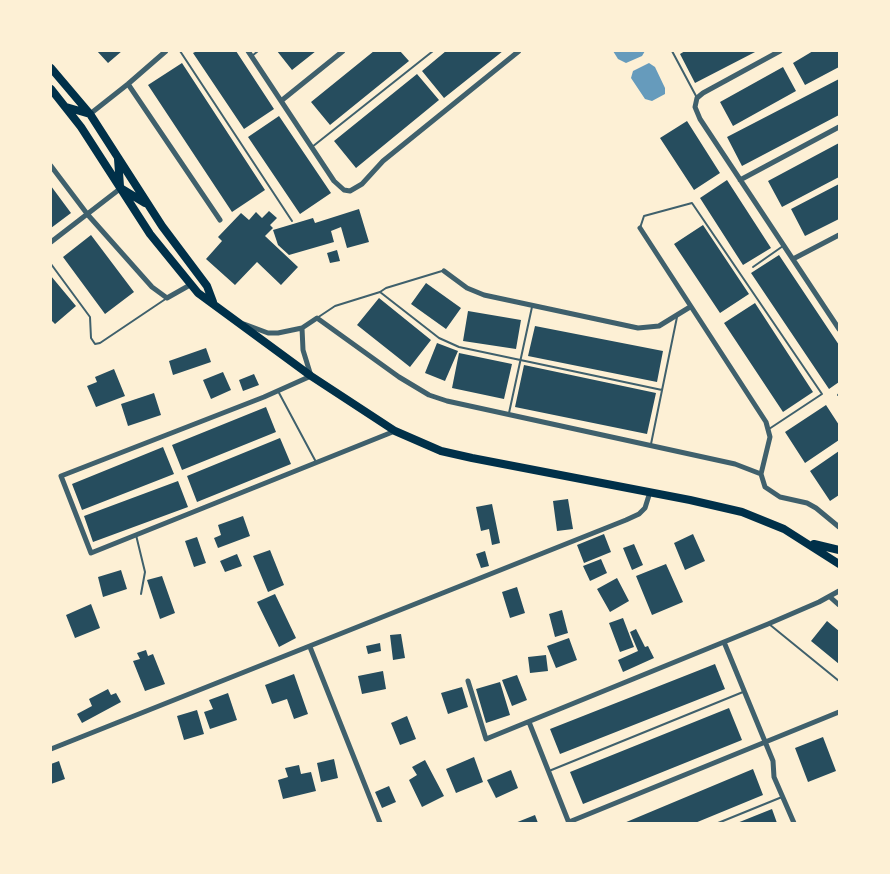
<!DOCTYPE html>
<html>
<head>
<meta charset="utf-8">
<style>
	body { margin:0 }
	#map { position:relative; width:890px; height:874px; overflow:hidden; background:#fdf0d5; font-family:Jost,sans-serif }
	canvas { display:block }
	.frame { position:absolute; inset:0; border:52px solid #fdf0d5; pointer-events:none }
</style>
</head>
<body>
<div id="map">
<canvas width="890" height="874"></canvas>
<div class="frame"></div>
</div>
<script>
const c = document.querySelector('canvas').getContext('2d');
c.lineJoin = 'round';
function fillPath(path, color) { c.fillStyle = color; c.fill(path, 'evenodd'); }
const toPath = rows => new Path2D(rows.map(r => 'M' + r).join(''));
function strokePath(path, color, width, dash) { c.strokeStyle = color; c.lineWidth = width; c.lineCap = dash ? 'butt' : 'round'; c.setLineDash(dash || []); c.stroke(path); }
fillPath(toPath([
	[613,51,645,51,642,56,626,63,618,59],
	[649,63,655,67,665,88,665,94,652,101,645,99,631,78,633,71]
]), '#669bbc');
fillPath(toPath([
	[97,51,122,51,108,63],
	[197,51,236,51,274,109,244,129,193,53],
	[277,51,316,51,292,70],
	[374,51,400,51,409,61,330,125,311,102],
	[446,51,503,51,444,98,422,71],
	[685,51,757,51,695,83,680,54],
	[813,51,839,51,839,67,805,85,793,63],
	[182,63,265,190,232,212,148,85],
	[783,67,796,91,733,126,720,102],
	[417,74,439,100,356,168,334,141],
	[839,79,839,115,742,166,727,137],
	[279,116,331,193,300,214,248,137],
	[687,121,720,173,694,190,660,138],
	[839,143,839,177,782,207,768,181],
	[727,180,771,248,743,265,700,198],
	[839,184,839,219,805,236,791,209],
	[51,186,71,213,51,228],
	[359,209,369,242,347,248,341,227,331,231,334,242,289,255,278,245,273,230,313,218,315,223],
	[269,211,277,218,270,225,273,228,265,236,298,267,281,285,257,262,235,285,206,259,222,241,218,237,241,213,249,220,256,212,262,218],
	[703,225,749,294,720,313,674,244],
	[91,235,134,292,105,314,63,257],
	[337,250,340,261,330,263,327,253],
	[779,255,839,345,839,382,829,389,751,273],
	[51,276,76,306,55,324,51,320],
	[426,283,461,308,446,329,411,304],
	[379,298,431,340,410,367,357,325],
	[755,303,813,392,783,412,724,323],
	[468,311,521,320,516,349,463,341],
	[535,326,663,351,657,382,528,356],
	[437,343,458,351,445,381,425,373],
	[206,348,211,362,173,375,169,361],
	[459,353,512,364,504,399,452,388],
	[524,365,656,393,647,434,515,407],
	[114,369,125,396,96,407,87,386,97,382,95,377],
	[223,372,231,390,211,399,203,380],
	[254,374,259,385,243,391,239,380],
	[154,393,161,415,128,426,121,404],
	[826,405,839,425,839,440,805,463,785,432],
	[266,407,276,432,182,470,172,445],
	[280,438,291,464,197,502,187,476],
	[163,447,174,474,82,510,72,484],
	[839,451,839,495,830,501,810,471],
	[178,481,188,507,93,542,84,516],
	[568,499,573,529,557,531,553,501],
	[492,504,500,543,492,545,489,529,481,531,476,507],
	[243,516,250,536,218,548,214,538,221,535,218,525],
	[604,534,611,552,584,563,577,545],
	[693,534,705,561,685,570,674,543],
	[197,537,206,563,194,567,185,541],
	[634,544,643,565,632,570,623,548],
	[270,550,284,585,268,592,253,556],
	[485,551,489,566,481,568,476,554],
	[237,554,242,566,225,572,220,561],
	[601,559,607,573,590,581,583,566],
	[666,564,683,602,652,615,636,576],
	[121,570,127,589,103,597,98,577],
	[162,576,175,613,160,619,147,580],
	[617,578,629,601,610,612,597,589],
	[517,587,525,613,510,618,502,592],
	[275,594,296,638,279,647,257,602],
	[91,604,100,628,75,638,66,615],
	[562,610,568,633,555,637,549,614],
	[623,618,634,647,620,652,609,623],
	[827,621,839,631,839,664,811,641],
	[636,629,645,647,648,646,654,658,623,672,618,660,638,651,630,632],
	[401,634,405,658,393,660,390,635],
	[569,638,577,660,556,668,547,646],
	[380,643,381,651,368,654,366,646],
	[146,650,148,656,153,654,165,684,145,691,133,661,140,659,137,653],
	[546,655,548,671,530,673,528,657],
	[715,664,725,689,560,754,550,729],
	[383,671,386,689,362,694,358,676],
	[294,674,308,714,294,719,287,699,272,704,265,685],
	[517,675,527,700,512,706,502,680],
	[500,682,510,715,486,723,476,689],
	[462,687,468,707,448,714,441,693],
	[108,689,111,695,116,693,121,702,82,723,77,714,92,706,89,699],
	[228,693,237,720,210,729,204,712,213,709,209,700],
	[729,708,742,740,583,804,570,772],
	[197,710,204,734,184,740,177,716],
	[407,716,416,739,400,745,391,723],
	[823,737,836,771,808,782,795,748],
	[474,757,483,782,456,793,446,769],
	[334,759,338,778,321,782,317,763],
	[425,760,444,796,422,807,409,780,417,775,412,767],
	[59,761,65,779,51,784,51,764],
	[299,765,301,774,311,772,316,791,283,799,278,780,288,777,285,768],
	[753,769,763,795,695,823,624,823],
	[511,770,518,788,496,798,487,780],
	[389,786,396,802,382,808,375,792],
	[772,809,777,823,737,823],
	[535,815,538,823,515,823]
]), '#264d5e');
strokePath(toPath([
	[180,51,292,221],
	[672,51,696,96],
	[252,56,258,51],
	[312,147,433,51],
	[640,228,644,216,692,203,822,394,769,429],
	[51,264,90,317,91,338,95,344,100,343,167,298],
	[753,267,783,246],
	[380,292,439,338,459,347,662,390],
	[317,318,335,306,380,292,386,288,442,271],
	[278,391,316,462],
	[838,395,839,394],
	[509,413,532,307],
	[651,444,677,317],
	[136,535,145,572,141,594],
	[769,624,839,681],
	[549,771,743,692],
	[718,823,782,797]
]), '#3f606c', 2);
strokePath(toPath([
	[248,51,334,181,344,190,350,191,362,184,383,161,519,51],
	[780,51,703,93,697,98,695,107,700,119,839,329],
	[128,84,220,220],
	[281,101,343,51],
	[90,114,128,84,166,51],
	[51,166,88,215,152,287,167,298,190,285],
	[740,180,839,127],
	[640,228,766,422,770,437,761,474,765,487,780,497,807,503,816,508,839,527],
	[51,242,121,188],
	[793,259,839,235],
	[444,271,467,288,484,295,638,328,659,326,690,307],
	[244,324,268,333,278,333,302,328,317,318,399,377,429,395,447,401,735,464,761,474],
	[302,328,303,350,311,376,264,397,61,476,91,553,395,431],
	[830,597,839,605],
	[724,642,773,761,774,777,794,823],
	[310,647,380,823],
	[468,681,486,739,768,624,819,602,839,591],
	[529,722,569,823],
	[51,749,626,520,639,514,645,508,650,492],
	[569,822,839,712]
]), '#3f606c', 5);
strokePath(toPath([
	[51,68,90,114,162,226,207,286,213,302],
	[51,89,81,127,150,234,198,293,311,376,395,431,441,451,472,458,690,500,742,512,784,529,839,564],
	[66,107,90,114],
	[118,159,120,186],
	[122,189,145,203],
	[814,544,839,550]
]), '#003049', 8);
</script>
</body>
</html>
